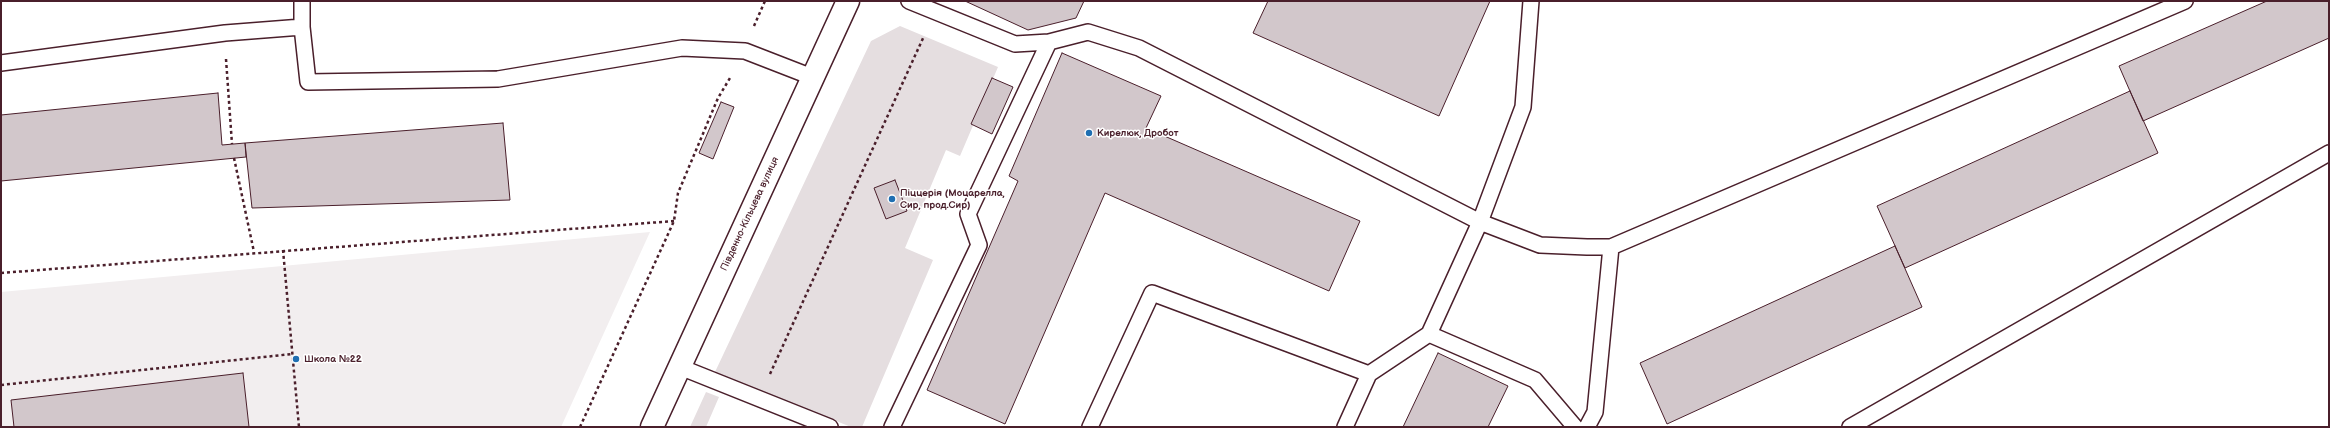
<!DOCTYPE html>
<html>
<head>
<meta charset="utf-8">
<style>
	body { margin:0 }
	#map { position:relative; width:2330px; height:428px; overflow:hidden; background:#fff; font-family:"Balsamiq Sans",sans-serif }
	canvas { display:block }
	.frame { position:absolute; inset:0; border:2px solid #4a1f2b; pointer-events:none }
</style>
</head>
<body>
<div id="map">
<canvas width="2330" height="428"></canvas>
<div class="frame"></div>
</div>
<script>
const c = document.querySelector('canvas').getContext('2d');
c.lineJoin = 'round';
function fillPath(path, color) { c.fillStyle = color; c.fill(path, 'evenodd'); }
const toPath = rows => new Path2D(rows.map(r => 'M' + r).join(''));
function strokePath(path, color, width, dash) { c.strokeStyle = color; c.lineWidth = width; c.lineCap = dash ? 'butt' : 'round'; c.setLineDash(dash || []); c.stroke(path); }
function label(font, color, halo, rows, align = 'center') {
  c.font = font + ' "Balsamiq Sans",sans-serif'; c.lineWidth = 3; c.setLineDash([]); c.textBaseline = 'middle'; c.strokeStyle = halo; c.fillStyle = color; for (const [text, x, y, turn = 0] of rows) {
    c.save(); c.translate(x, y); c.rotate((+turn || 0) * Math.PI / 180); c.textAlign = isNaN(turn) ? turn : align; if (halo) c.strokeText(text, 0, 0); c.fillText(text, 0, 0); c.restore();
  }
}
fillPath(toPath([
	[650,232,561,427,1,427,1,292]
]), '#f2eeef');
fillPath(toPath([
	[900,26,998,67,960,156,946,150,905,248,933,260,862,427,851,427,715,372,871,41],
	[706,392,719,397,706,427,690,427]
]), '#e5dee0');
const building = toPath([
	[965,1,1084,1,1076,18,1028,30,965,1],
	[1268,1,1490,1,1439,116,1253,33,1268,1],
	[2267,1,2329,1,2329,38,2143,121,2119,66,2267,1],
	[1062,53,1161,96,1146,128,1360,221,1329,291,1105,193,1005,424,927,390,1018,181,1009,176,1062,53],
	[992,78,1013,87,992,134,971,124,992,78],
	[2130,91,2158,153,1905,268,1877,206,2130,91],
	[218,93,222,145,245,143,246,157,1,181,1,115,218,93],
	[721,102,734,107,713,159,699,153,721,102],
	[503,123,510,200,252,208,245,143,503,123],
	[895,180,907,211,886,219,874,188,895,180],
	[1895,246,1922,307,1667,424,1640,363,1895,246],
	[1438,353,1508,386,1488,427,1403,427,1438,353],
	[243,373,249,427,14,427,11,400,243,373]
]);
fillPath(building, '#d2c7cb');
strokePath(building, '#4a1f2b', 1);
const lane = toPath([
	[302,1,302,27],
	[909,1,1015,44,1049,42,1088,32,1139,48,1480,222,1540,245,1587,247,1611,247,2185,1],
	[1,63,225,33,302,27,308,82,498,79,682,48,745,51,812,77],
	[1429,334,1480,222,1523,107,1531,1],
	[680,367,830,427],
	[892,427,979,245,968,214,1049,42],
	[1090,427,1152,293,1369,374],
	[1345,427,1369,374,1429,334,1535,380,1575,427],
	[1587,427,1595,412,1611,247],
	[1850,427,2329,153]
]);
const primary = toPath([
	[652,427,848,1]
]);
strokePath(lane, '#4a1f2b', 18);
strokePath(primary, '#4a1f2b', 25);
strokePath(toPath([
	[754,26,765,1],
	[226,59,232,144],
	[234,158,254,252],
	[283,250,299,427],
	[1,273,674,221],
	[770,374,924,36],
	[1,385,292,354],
	[580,427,674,221,678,193,718,98,730,78]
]), '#4a1f2b', 2.5, [3, 3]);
strokePath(lane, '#fff', 15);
strokePath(primary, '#fff', 22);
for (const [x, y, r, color] of [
	[1089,133,4,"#1f6fb2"],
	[892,199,4,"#1f6fb2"],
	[296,359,4,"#1f6fb2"]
]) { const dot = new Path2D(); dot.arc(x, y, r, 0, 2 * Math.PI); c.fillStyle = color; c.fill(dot); strokePath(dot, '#fff', 1.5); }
label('bold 10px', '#4a1f2b', '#fff', [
	["Кирелюк, Дробот",1097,133],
	["Піццерія (Моцарелла,",900,193],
	["Сир, прод.Сир)",900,205],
	["Школа №22",304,359]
], 'left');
label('10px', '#4a1f2b', '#fff', [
	["Південно-Кільцева вулиця",750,214,-65]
]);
</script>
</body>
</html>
